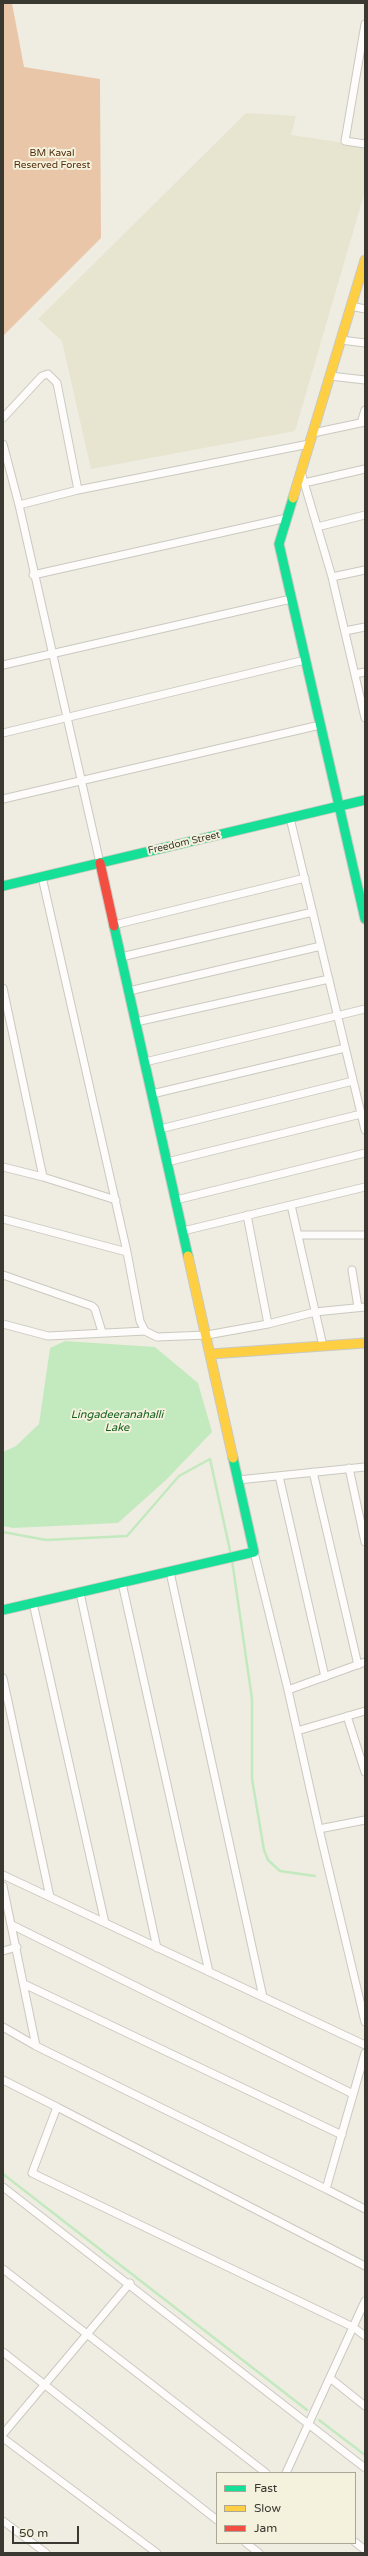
<!DOCTYPE html>
<html>
<head>
<meta charset="utf-8">
<style>
	body { margin:0 }
	#map { position:relative; width:368px; height:2556px; overflow:hidden; background:#efede2; font-family:"Varela Round",sans-serif }
	canvas { display:block }
	.frame { position:absolute; inset:0; border:4px solid #3a3931; pointer-events:none }
	.legend { position:absolute; left:216px; top:2472px; width:140px; height:72px; box-sizing:border-box; background:#f4f1dd; border:1px solid #aaa798; margin:0; padding:5px 7px; list-style:none; font-size:12px; color:#3a3931 }
	.legend li { display:flex; align-items:center; gap:8px; height:20px }
	.legend b { width:20px; border:1px solid #aaa798 }
	.scale { position:absolute; left:12px; top:2526px; width:67px; height:18px; box-sizing:border-box; border:2px solid #3a3931; border-top:0; padding-left:5px; font-size:12px; line-height:14px; white-space:nowrap; color:#3a3931; -webkit-text-stroke:3px #f4f1dd; paint-order:stroke }
</style>
</head>
<body>
<div id="map">
<canvas width="368" height="2556"></canvas>
<div class="frame"></div>
<ul class="legend">
<li><b style="height:5px;background:#16e098"></b>Fast</li>
<li><b style="height:5px;background:#ffcf43"></b>Slow</li>
<li><b style="height:5px;background:#f24e42"></b>Jam</li>
</ul>
<div class="scale">50 m</div>
</div>
<script>
const c = document.querySelector('canvas').getContext('2d');
c.lineJoin = 'round';
function fillPath(path, color) { c.fillStyle = color; c.fill(path, 'evenodd'); }
const toPath = rows => new Path2D(rows.map(r => 'M' + r).join(''));
function strokePath(path, color, width, dash) { c.strokeStyle = color; c.lineWidth = width; c.lineCap = dash ? 'butt' : 'round'; c.setLineDash(dash || []); c.stroke(path); }
function label(font, color, halo, rows, align = 'center') {
  c.font = font + ' "Varela Round",sans-serif'; c.lineWidth = 4; c.setLineDash([]); c.textBaseline = 'middle'; c.strokeStyle = halo; c.fillStyle = color; for (const [text, x, y, turn = 0] of rows) {
    c.save(); c.translate(x, y); c.rotate((+turn || 0) * Math.PI / 180); c.textAlign = isNaN(turn) ? turn : align; if (halo) c.strokeText(text, 0, 0); c.fillText(text, 0, 0); c.restore();
  }
}
fillPath(toPath([
	[246,113,296,116,291,135,365,146,365,191,295,431,91,469,62,341,38,319]
]), '#e7e4d0');
fillPath(toPath([
	[3,3,12,3,24,67,100,79,101,238,3,336]
]), '#eac6a9');
fillPath(toPath([
	[65,1341,155,1347,198,1383,212,1432,166,1480,118,1523,13,1528,3,1526,3,1452,16,1446,39,1424,50,1348]
]), '#c3e9bf');
strokePath(toPath([
	[3,1532,46,1540,127,1536,179,1476,210,1459,231,1555],
	[232,1560,252,1699,252,1779,264,1850,268,1860,280,1871,315,1876],
	[3,2174,307,2410],
	[319,2420,365,2455]
]), '#c3e9bf', 2.5);
const street = toPath([
	[365,24,345,141,365,144],
	[351,306,365,309],
	[341,340,365,343],
	[330,376,365,380],
	[3,418,42,376,48,374,57,383,78,490,309,444],
	[361,423,365,410],
	[313,433,365,422],
	[3,444,19,505],
	[301,472,332,577,365,570],
	[304,483,365,469],
	[78,490,19,505,100,863],
	[317,527,365,515],
	[33,575,287,518],
	[332,577,365,718],
	[345,631,365,627],
	[3,665,291,599],
	[355,674,365,672],
	[3,733,305,660],
	[3,799,320,725],
	[290,818,365,1130],
	[42,877,127,1252,140,1321,145,1331,157,1337,207,1335,268,1324,315,1312,365,1307],
	[114,925,305,878],
	[121,957,313,912],
	[3,988,43,1177,116,1200],
	[129,991,321,946],
	[136,1022,329,979],
	[145,1062,365,1009],
	[152,1094,345,1048],
	[160,1129,353,1081],
	[167,1162,361,1114],
	[3,1167,43,1177],
	[176,1200,365,1153],
	[291,1205,323,1346],
	[247,1215,268,1324],
	[3,1219,127,1252],
	[183,1231,365,1187],
	[298,1235,365,1235],
	[352,1270,358,1307],
	[3,1275,92,1306,95,1309,102,1332],
	[3,1324,48,1336,145,1331],
	[349,1468,365,1542],
	[313,1472,358,1665],
	[279,1476,325,1677],
	[238,1480,365,1467],
	[254,1552,288,1690,319,1829,365,2022],
	[170,1572,263,1997],
	[122,1583,209,1972],
	[80,1593,157,1948],
	[33,1603,105,1923],
	[3,1678,50,1897],
	[288,1690,365,1662],
	[347,1716,365,1772],
	[297,1731,365,1711],
	[319,1829,365,1820],
	[3,1875,365,2045],
	[3,1886,36,2046],
	[12,1925,353,2094],
	[3,1951,17,1947],
	[24,1984,342,2135],
	[3,2027,36,2046,326,2189],
	[365,2053,326,2189,365,2209],
	[3,2080,57,2107],
	[3,2187,365,2468],
	[365,2266,57,2107,32,2173,353,2327,365,2336],
	[3,2269,266,2473],
	[3,2352,217,2520],
	[330,2378,365,2406],
	[3,2434,130,2283],
	[3,2438,157,2553],
	[286,2473,365,2301],
	[3,2521,46,2553],
	[355,2542,365,2550],
	[246,2543,259,2553]
]);
const fast = toPath([
	[293,498,279,544,365,919],
	[3,886,365,800],
	[114,926,188,1256],
	[3,1610,254,1552,233,1458]
]);
const slow = toPath([
	[293,498,365,260],
	[188,1256,233,1458],
	[211,1354,365,1343]
]);
const jam = toPath([
	[100,863,114,926]
]);
strokePath(street, '#cac9c0', 9);
strokePath(fast, '#cac9c0', 11);
strokePath(slow, '#cac9c0', 11);
strokePath(jam, '#cac9c0', 11);
strokePath(street, '#fdfcfb', 7);
strokePath(fast, '#16e098', 9);
strokePath(slow, '#ffcf43', 9);
strokePath(jam, '#f24e42', 9);
label('10px', '#532c09', '#f4f1dd', [
	["BM Kaval",52,153],
	["Reserved Forest",52,165]
]);
label('10px', '#3a3931', '#f4f1dd', [
	["Freedom Street",184,843,-13]
]);
label('italic 11px', '#14611f', '#f4f1dd', [
	["Lingadeeranahalli",117,1415],
	["Lake",117,1428]
]);
</script>
</body>
</html>
